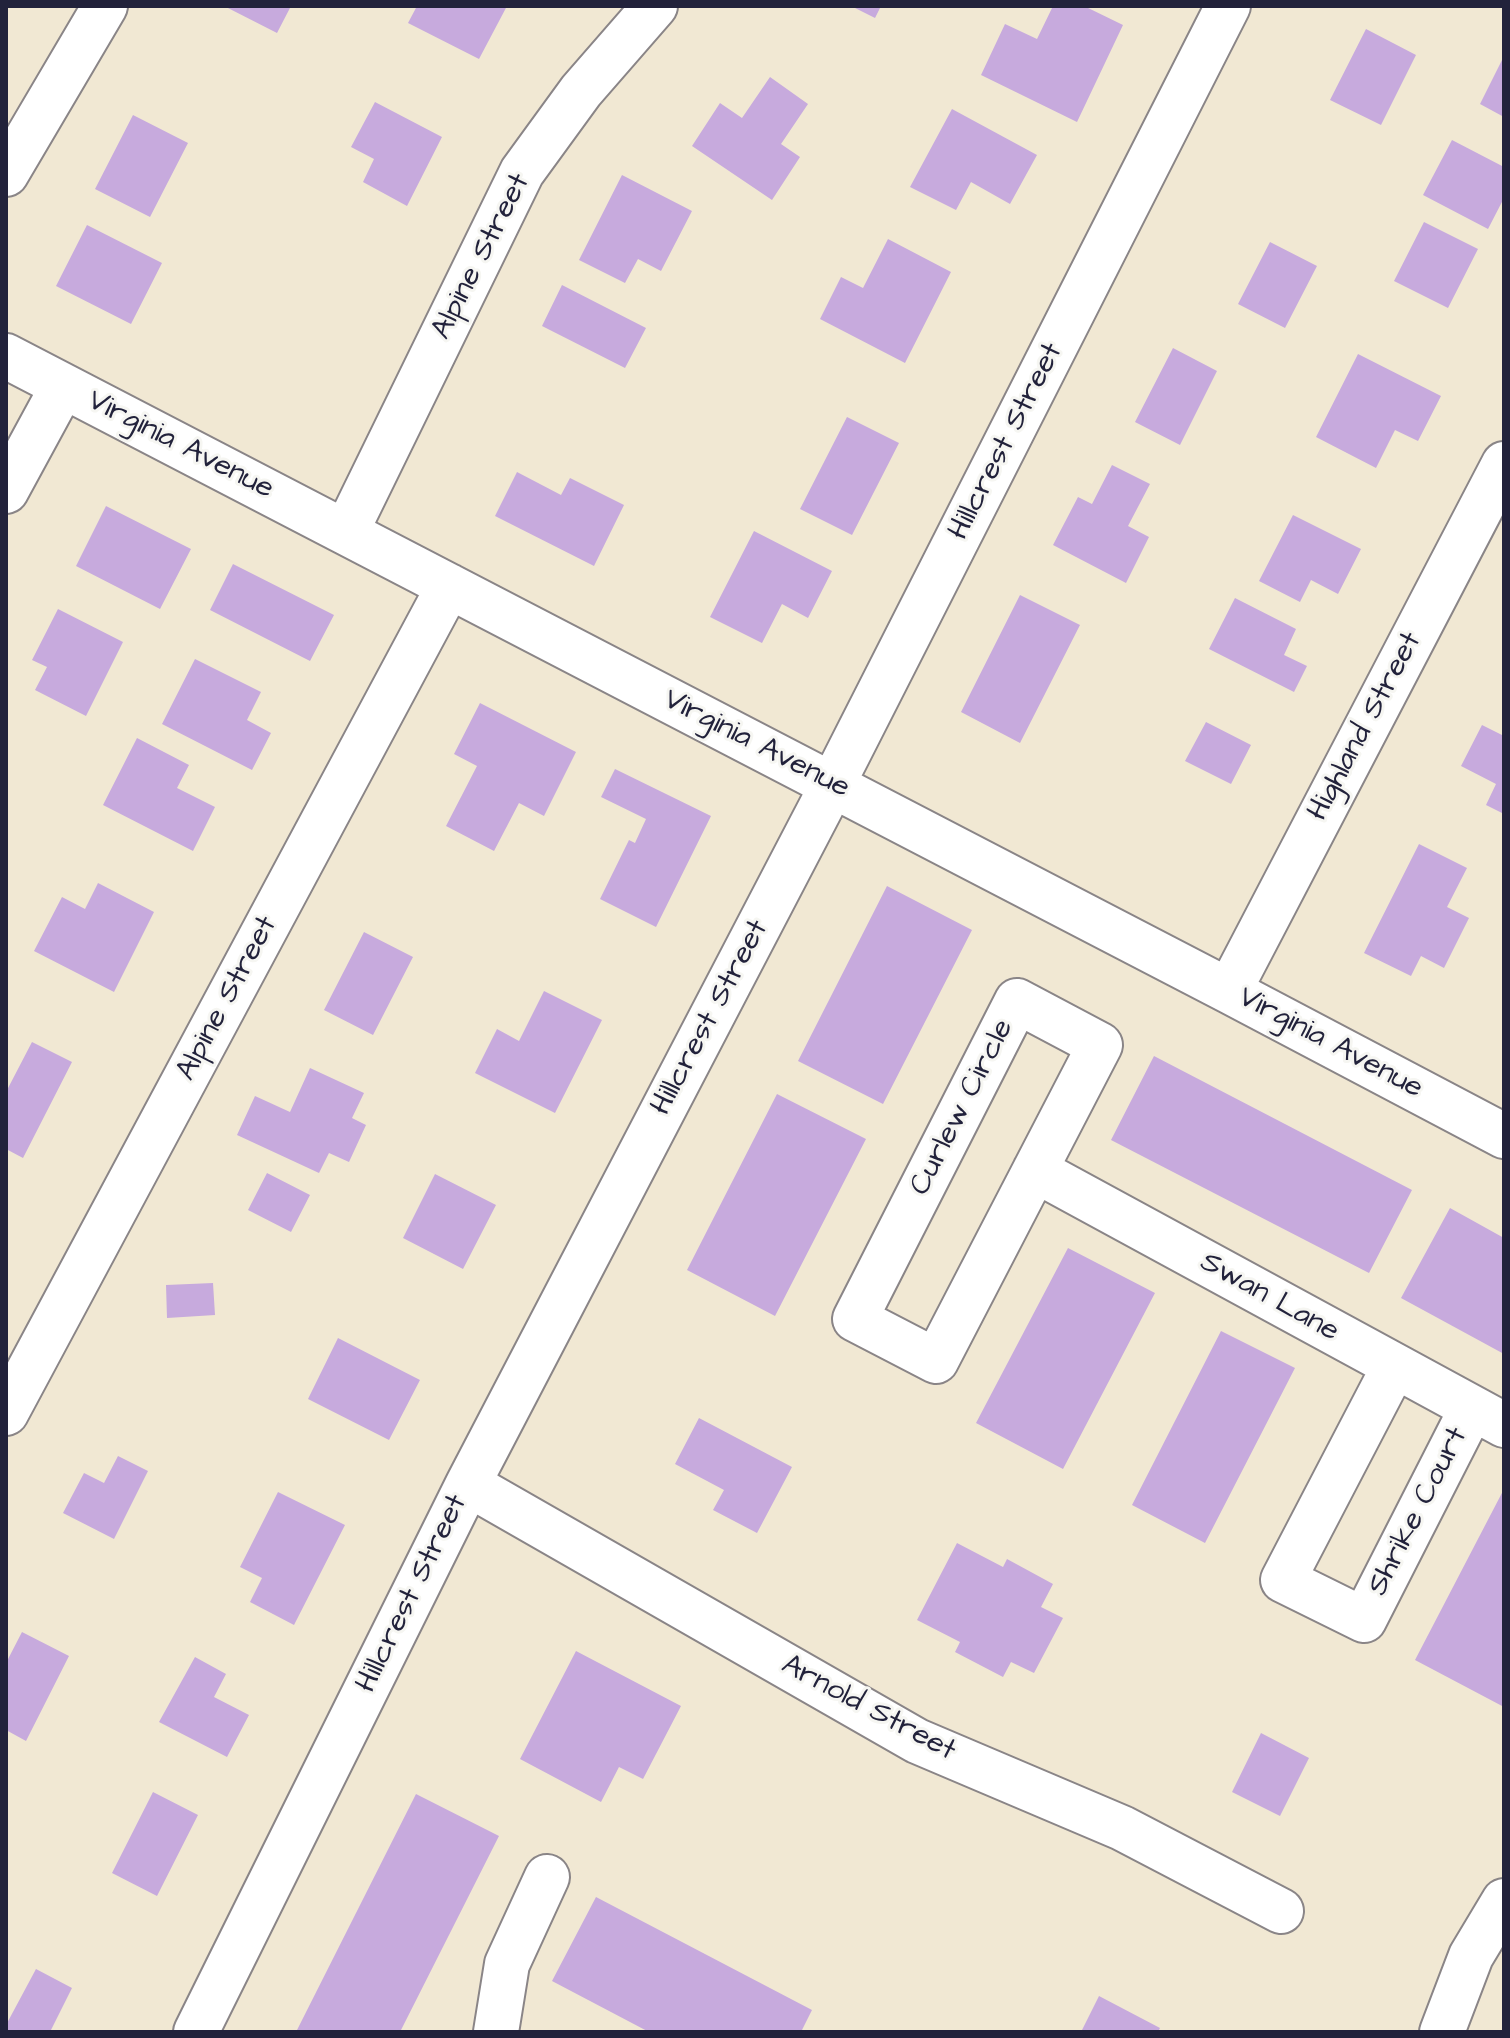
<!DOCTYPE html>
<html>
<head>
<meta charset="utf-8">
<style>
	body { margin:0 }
	#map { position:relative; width:1510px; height:2038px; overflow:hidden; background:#f1e8d3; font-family:"Architects Daughter",sans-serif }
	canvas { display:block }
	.frame { position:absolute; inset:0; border:8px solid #22223b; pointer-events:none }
</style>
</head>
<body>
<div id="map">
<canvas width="1510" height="2038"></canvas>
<div class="frame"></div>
</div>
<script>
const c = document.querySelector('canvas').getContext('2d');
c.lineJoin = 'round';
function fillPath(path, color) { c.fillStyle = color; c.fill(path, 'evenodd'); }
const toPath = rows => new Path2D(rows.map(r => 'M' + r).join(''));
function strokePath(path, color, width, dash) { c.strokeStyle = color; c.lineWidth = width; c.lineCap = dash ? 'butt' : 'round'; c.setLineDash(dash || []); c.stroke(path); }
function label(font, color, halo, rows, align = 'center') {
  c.font = font + ' "Architects Daughter",sans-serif'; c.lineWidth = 6; c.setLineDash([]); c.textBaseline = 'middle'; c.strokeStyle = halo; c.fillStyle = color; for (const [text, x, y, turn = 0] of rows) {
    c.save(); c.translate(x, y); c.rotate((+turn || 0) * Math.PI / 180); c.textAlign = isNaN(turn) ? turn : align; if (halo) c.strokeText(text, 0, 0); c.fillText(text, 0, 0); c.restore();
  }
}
fillPath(toPath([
	[224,6,291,6,277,33],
	[417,6,507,6,479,59,408,23],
	[851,6,881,6,875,18],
	[1053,6,1084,6,1123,25,1077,122,981,75,1005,24,1037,39],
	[1366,29,1416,55,1381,125,1330,100],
	[1504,56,1504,117,1480,104],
	[770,77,808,104,781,144,800,157,772,200,692,146,720,103,742,118],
	[375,102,442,137,407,206,363,182,374,159,351,147],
	[952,109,1037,155,1010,204,971,182,956,210,910,187],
	[133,115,188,143,150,217,95,189],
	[1452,140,1504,167,1504,198,1488,229,1423,195],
	[622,175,692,211,661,271,638,259,625,283,579,260],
	[1424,222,1478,249,1448,308,1394,281],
	[87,225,162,263,131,324,56,286],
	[888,239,951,272,905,363,820,319,841,277,863,288],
	[1270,242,1317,266,1285,328,1238,304],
	[562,285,646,328,625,368,542,326],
	[1173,348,1217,371,1180,445,1135,422],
	[1358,354,1441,396,1418,441,1395,430,1376,468,1316,437],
	[847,417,899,443,852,535,800,509],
	[1112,465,1150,484,1128,526,1149,537,1126,583,1053,545,1078,497,1092,504],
	[517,472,561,495,570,478,624,505,594,566,495,516],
	[106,506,191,549,160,609,76,566],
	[1293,515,1361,549,1338,594,1311,580,1300,602,1259,581],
	[754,531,832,571,808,618,782,604,762,643,710,617],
	[233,564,334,615,310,661,210,610],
	[1020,595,1080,625,1020,743,961,712],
	[1235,598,1296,629,1284,655,1307,666,1294,692,1209,649],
	[58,609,123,642,86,716,35,690,47,667,32,660],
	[195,659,261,692,247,720,271,733,252,770,162,724],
	[480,703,576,752,544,816,519,803,494,851,446,826,477,766,454,754],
	[1206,722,1251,745,1231,784,1185,761],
	[1482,725,1504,736,1504,814,1486,805,1496,784,1461,766],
	[137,738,189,765,177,788,215,807,193,851,103,805],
	[615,769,711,816,656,927,600,899,629,840,635,843,646,819,601,797],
	[1419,844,1467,868,1447,907,1469,918,1444,968,1421,956,1411,976,1364,953],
	[98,883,154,912,114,992,34,951,62,897,85,909],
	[887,886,972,930,883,1104,798,1061],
	[364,932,413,957,373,1035,324,1010],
	[544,991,602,1020,555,1113,475,1073,497,1029,519,1041],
	[32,1042,72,1062,23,1158,6,1149,6,1092],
	[1154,1056,1412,1190,1369,1273,1111,1140],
	[310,1068,364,1093,352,1118,366,1125,349,1162,329,1153,319,1173,237,1135,255,1096,290,1112],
	[777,1094,866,1139,775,1316,687,1270],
	[267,1173,310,1195,291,1232,248,1210],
	[435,1174,496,1205,463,1269,403,1238],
	[1450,1208,1504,1238,1504,1354,1401,1298],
	[1068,1248,1155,1293,1063,1469,976,1423],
	[213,1283,215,1315,167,1318,166,1285],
	[1221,1331,1295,1368,1205,1543,1132,1505],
	[338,1338,420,1380,389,1440,308,1399],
	[699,1418,792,1467,757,1533,713,1510,724,1490,675,1464],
	[118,1456,148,1471,114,1539,63,1513,84,1473,104,1483],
	[1504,1489,1504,1707,1415,1660],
	[278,1492,345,1525,294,1625,250,1602,262,1578,240,1567],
	[957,1543,1003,1567,1007,1559,1053,1584,1041,1607,1063,1618,1034,1673,1011,1662,1003,1677,955,1652,960,1642,917,1620],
	[22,1632,69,1656,26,1741,6,1730,6,1663],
	[576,1651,681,1706,643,1779,619,1767,601,1802,520,1759],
	[195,1657,226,1674,214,1697,249,1715,227,1757,159,1722],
	[1261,1733,1309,1758,1280,1816,1232,1792],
	[153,1792,198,1815,157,1896,112,1873],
	[416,1794,499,1836,400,2032,296,2032],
	[596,1897,812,2010,801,2032,649,2032,552,1981],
	[36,1969,72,1988,50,2032,6,2032,6,2025],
	[1099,1996,1160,2028,1158,2032,1081,2032]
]), '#c7aadd');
const minor = toPath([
	[6,174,105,6],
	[6,356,1229,991,1504,1136],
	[6,491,63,386],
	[346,532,522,172,581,91,655,6],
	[1229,991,1504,464],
	[1017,1001,1100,1045,936,1361,855,1319,1017,1001],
	[1035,1170,1504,1425],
	[1394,1367,1283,1580,1364,1620,1472,1408],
	[6,1413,449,586],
	[468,1484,917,1741,1122,1828,1281,1911],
	[196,2032,468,1484,821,807,1228,6],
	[496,2032,507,1964,547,1877],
	[1442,2032,1471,1956,1504,1901]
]);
strokePath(minor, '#8a8587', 48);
strokePath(minor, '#fff', 44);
label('30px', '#22223b', '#f6f6f2', [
	["Alpine Street",482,257,-63],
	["Hillcrest Street",1007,442,-63],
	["Virginia Avenue",180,446,27],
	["Highland Street",1366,727,-62],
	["Virginia Avenue",756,745,27],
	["Alpine Street",228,999,-62],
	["Hillcrest Street",711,1018,-62],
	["Virginia Avenue",1330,1044,28],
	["Curlew Circle",963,1108,-63],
	["Swan Lane",1269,1298,29],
	["Shrike Court",1419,1512,-63],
	["Hillcrest Street",413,1594,-64],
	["Arnold Street",868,1709,28]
]);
</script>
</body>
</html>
